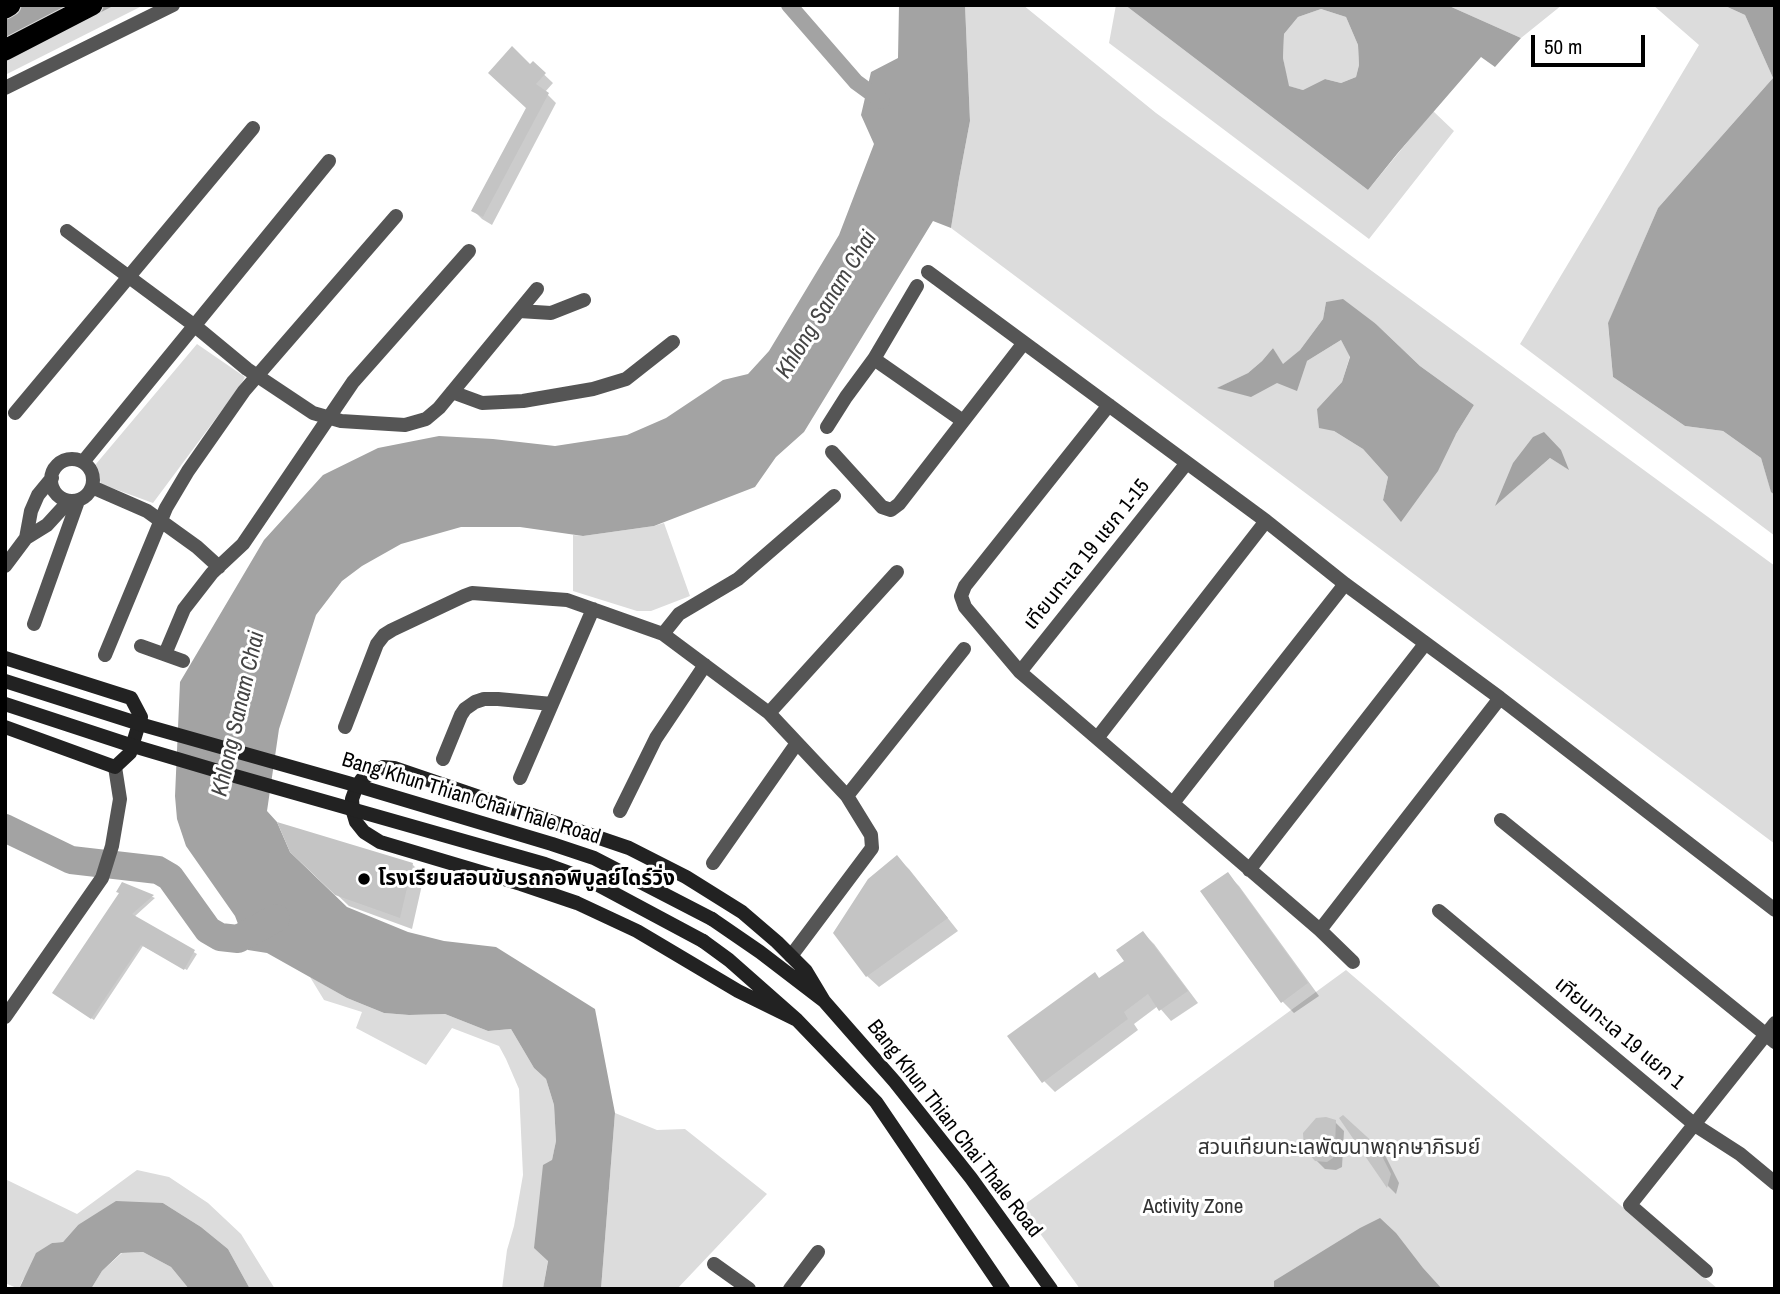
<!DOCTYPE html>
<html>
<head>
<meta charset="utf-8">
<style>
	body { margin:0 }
	#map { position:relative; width:1780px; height:1294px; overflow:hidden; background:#fff; font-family:"Archivo Narrow",sans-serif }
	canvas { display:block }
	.frame { position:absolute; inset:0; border:7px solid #000; pointer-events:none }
	.scale { position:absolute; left:1531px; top:35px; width:114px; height:32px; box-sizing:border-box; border:4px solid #000; border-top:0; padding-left:9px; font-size:21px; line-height:24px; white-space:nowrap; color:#000; -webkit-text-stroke:5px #fff; paint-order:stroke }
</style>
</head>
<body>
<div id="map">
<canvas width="1780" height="1294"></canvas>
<div class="frame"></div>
<div class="scale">50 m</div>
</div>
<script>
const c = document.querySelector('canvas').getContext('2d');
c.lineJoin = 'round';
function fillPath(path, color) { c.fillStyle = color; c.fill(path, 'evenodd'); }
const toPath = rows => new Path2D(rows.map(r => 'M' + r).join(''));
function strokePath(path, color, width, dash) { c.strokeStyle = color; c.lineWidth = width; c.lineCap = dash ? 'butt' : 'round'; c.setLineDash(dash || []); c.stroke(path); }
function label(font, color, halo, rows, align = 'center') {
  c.font = font + ' "Archivo Narrow","Noto Sans Thai",sans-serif'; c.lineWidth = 6; c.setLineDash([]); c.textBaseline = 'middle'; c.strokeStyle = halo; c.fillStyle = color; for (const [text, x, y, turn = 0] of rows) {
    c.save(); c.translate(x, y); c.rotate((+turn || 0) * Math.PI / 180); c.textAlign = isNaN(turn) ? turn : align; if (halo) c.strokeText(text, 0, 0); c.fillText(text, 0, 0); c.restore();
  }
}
fillPath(toPath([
	[5,5,144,5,5,75],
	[965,5,1023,5,1156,113,1775,566,1775,844,951,228,959,179,970,121],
	[1326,302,1376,324,1420,366,1474,405,1456,434,1383,500,1388,477,1363,449,1334,431,1317,409,1342,382,1350,356,1341,340,1307,361,1218,388,1248,373,1262,361,1273,348,1283,365,1300,350,1323,319],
	[1544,433,1568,469,1550,458,1497,504],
	[1116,5,1125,5,1368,190,1433,111,1454,131,1369,239,1109,43],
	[1447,5,1562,5,1521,38],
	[1653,5,1723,5,1745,15,1773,78,1658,208,1608,324,1613,377,1685,426,1723,431,1761,458,1771,491,1775,495,1775,536,1520,344,1699,45],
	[1321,9,1346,17,1358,45,1359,65,1356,77,1341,83,1325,79,1303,90,1288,86,1283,58,1284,34,1298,17],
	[197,344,245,377,240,386,153,503,101,484,96,464],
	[664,523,690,596,651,611,637,611,573,591,573,535,583,536,654,526],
	[1346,970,1718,1289,1080,1289,1021,1207],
	[310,977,347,998,384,1013,409,1015,445,1014,488,1031,511,1029,534,1068,546,1079,554,1105,556,1141,552,1160,548,1260,543,1289,502,1289,507,1250,514,1226,523,1175,519,1089,506,1059,499,1046,452,1028,426,1065,356,1028,362,1012,324,1000],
	[615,1113,657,1130,685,1129,767,1194,677,1289,601,1289],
	[137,1170,169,1177,208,1203,241,1234,275,1289,250,1289,228,1249,201,1227,163,1203,78,1225,63,1242,52,1243,22,1281,19,1289,5,1283,5,1179,77,1214],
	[143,1252,171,1267,189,1289,91,1289,102,1271,122,1253]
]), '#dcdcdc');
fillPath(toPath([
	[5,5,115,5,5,61],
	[899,5,965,5,970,121,959,179,951,228,933,221,804,432,776,457,755,487,654,526,583,536,520,527,461,527,401,544,362,566,342,581,316,615,279,729,267,811,277,822,290,852,347,907,408,932,444,941,496,947,595,1009,615,1113,601,1289,543,1289,548,1261,534,1248,543,1165,552,1160,556,1141,554,1105,546,1079,534,1068,511,1029,488,1031,445,1014,409,1015,384,1013,347,998,267,953,248,950,235,916,186,846,177,819,175,796,180,682,264,540,323,475,378,448,439,436,493,439,555,446,627,435,666,418,723,380,748,374,769,351,839,235,874,144,861,115,871,72,898,58],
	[1125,5,1447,5,1521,38,1495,67,1481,57,1397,154,1368,190],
	[1321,9,1346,17,1358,45,1359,65,1356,77,1341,83,1325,79,1303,90,1289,86,1283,58,1284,34,1298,17],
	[1723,5,1775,5,1775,495,1771,492,1761,458,1723,431,1685,426,1613,377,1608,323,1658,208,1773,78,1745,15],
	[1343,299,1376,324,1420,366,1474,405,1456,434,1438,471,1401,522,1383,500,1388,477,1363,449,1334,431,1319,428,1317,409,1342,382,1350,357,1341,340,1307,361,1297,391,1277,383,1251,397,1217,388,1248,373,1262,361,1273,348,1283,364,1300,350,1323,319,1326,302],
	[1544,432,1561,450,1569,470,1550,458,1495,506,1513,463,1533,437],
	[116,1201,163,1203,201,1227,228,1249,250,1289,189,1289,171,1267,143,1252,121,1253,102,1271,91,1289,19,1289,36,1253,52,1243,63,1242,78,1225],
	[1380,1218,1396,1233,1423,1268,1442,1289,1274,1288,1274,1281,1360,1228]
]), '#a3a3a3');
fillPath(toPath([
	[533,64,553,83,545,92,556,103,492,225,482,219,474,211,528,109,530,66],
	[291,851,412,864,424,876,412,929,349,906],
	[897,858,909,869,958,931,879,987,867,976],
	[1227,874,1239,886,1319,996,1294,1013,1283,1002,1203,892],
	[123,884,155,898,134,917,197,954,187,970,143,946,94,1020,57,995,121,894],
	[1143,933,1154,944,1198,1003,1171,1021,1158,1006,1134,1024,1138,1030,1055,1092,1044,1081,1100,980,1126,962],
	[1343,1117,1386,1157,1399,1183,1396,1194,1388,1186,1342,1118],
	[1335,1122,1344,1131,1342,1167,1336,1170,1325,1169,1316,1160]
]), '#0003');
strokePath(toPath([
	[789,5,856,82,882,101]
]), '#a3a3a3', 16);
strokePath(toPath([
	[5,828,71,860,158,870,170,877,208,930,220,937,238,939,276,918]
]), '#a3a3a3', 28);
fillPath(toPath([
	[512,46,530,64,533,61,546,73,536,84,549,93,483,217,471,211,526,108,488,73],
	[277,822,413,863,400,918,335,895,290,852],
	[897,855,948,918,866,977,833,933,868,879],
	[1228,872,1308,983,1281,1003,1200,891],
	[122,882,154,895,132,914,195,950,184,970,141,945,91,1019,52,993,119,893,116,892],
	[1143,931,1188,991,1159,1011,1148,994,1124,1012,1128,1019,1042,1083,1007,1036,1095,972,1099,978,1124,961,1116,950],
	[1343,1115,1377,1146,1391,1174,1387,1188,1339,1118],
	[1326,1117,1336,1120,1335,1146,1333,1158,1327,1162,1315,1161,1304,1148,1303,1133,1316,1118]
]), '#c4c4c4');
const motorway = toPath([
	[5,8,10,5],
	[5,50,92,5]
]);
strokePath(motorway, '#dbdbdb', 23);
strokePath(toPath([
	[5,88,173,5],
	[67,231,195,326,247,369,313,413,341,421,405,425,426,419,439,408,537,289],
	[928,272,1266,521,1345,584,1500,698,1775,910],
	[519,311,551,313,584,300],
	[874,359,963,421],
	[452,392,482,403,523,401,593,389,626,379,673,342],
	[1109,405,965,586,961,596,965,607,1020,672,1320,930,1353,962],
	[15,413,253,128],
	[827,427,846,397,874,359,917,286],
	[832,452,882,507,891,510,899,504,1023,344],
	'51 480a21 21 0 1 1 42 0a21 21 0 1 1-42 0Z',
	[83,462,329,161],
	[92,487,147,511,197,547,219,567],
	[26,538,31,511,38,495,52,478],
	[5,566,26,538,47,525,69,501],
	[34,624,78,501],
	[663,634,679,614,738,579,834,496],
	[141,646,183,661],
	[165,654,184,609,212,573,243,544,353,382,469,251],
	[105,655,166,508,188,471,244,391,396,216],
	[1020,672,1186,464],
	[769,713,897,572],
	[345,727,377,644,384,635,392,630,464,596,472,593,567,600,663,634,769,713,847,796,871,835,872,848,791,956],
	[1098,737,1266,521],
	[443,759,461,715,465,709,475,702,484,699,498,699,552,704],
	[520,778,593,609],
	[847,796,964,649],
	[1173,803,1345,584],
	[620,811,656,738,705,665],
	[1501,820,1775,1042],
	[713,863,797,743],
	[1249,870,1425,644],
	[1439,911,1695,1125,1740,1154,1775,1183],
	[1320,930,1500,698],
	[5,1017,102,878,112,846,120,799,115,767],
	[714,1264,749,1289],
	[1706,1271,1630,1205,1775,1023],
	[790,1289,818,1252]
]), '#555', 14);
strokePath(toPath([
	[5,658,131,698,141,717,130,753,115,767,5,727],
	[712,919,760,952,824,1001,895,1082,971,1178,1051,1289],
	[703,941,729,960,797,1020,876,1102,1003,1289],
	[797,1020,738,991,637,931,577,903,521,884,380,842,364,832,356,822,353,812,352,799,356,788,362,779,383,767,394,768,629,848,686,877,742,912,777,942,806,971,824,1001]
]), '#222', 14);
strokePath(motorway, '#000', 21);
strokePath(toPath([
	[5,681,143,725,348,783,552,844,594,858,712,919],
	[5,704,130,745,228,774,545,864,589,880,703,941]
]), '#222', 14);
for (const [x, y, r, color] of [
	[364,879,7,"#000"]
]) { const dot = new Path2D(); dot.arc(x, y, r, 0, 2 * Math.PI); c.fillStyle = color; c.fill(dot); strokePath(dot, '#fff', 2.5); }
label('21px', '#000', '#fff', [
	["เทียนทะเล 19 แยก 1-15",1087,555,-51],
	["Bang Khun Thian Chai Thale Road",471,799,17],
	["เทียนทะเล 19 แยก 1",1619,1034,40],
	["Bang Khun Thian Chai Thale Road",954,1129,52]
]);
label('bold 21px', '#000', '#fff', [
	["โรงเรียนสอนขับรถกอพิบูลย์ไดร์วิ่ง",378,879]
], 'left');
label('21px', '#333', '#fff', [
	["สวนเทียนทะเลพัฒนาพฤกษาภิรมย์",1339,1148],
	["Activity Zone",1193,1207]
]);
label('italic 23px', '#444', '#fff', [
	["Khlong Sanam Chai",827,305,-58],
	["Khlong Sanam Chai",239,714,-77]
]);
</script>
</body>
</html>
